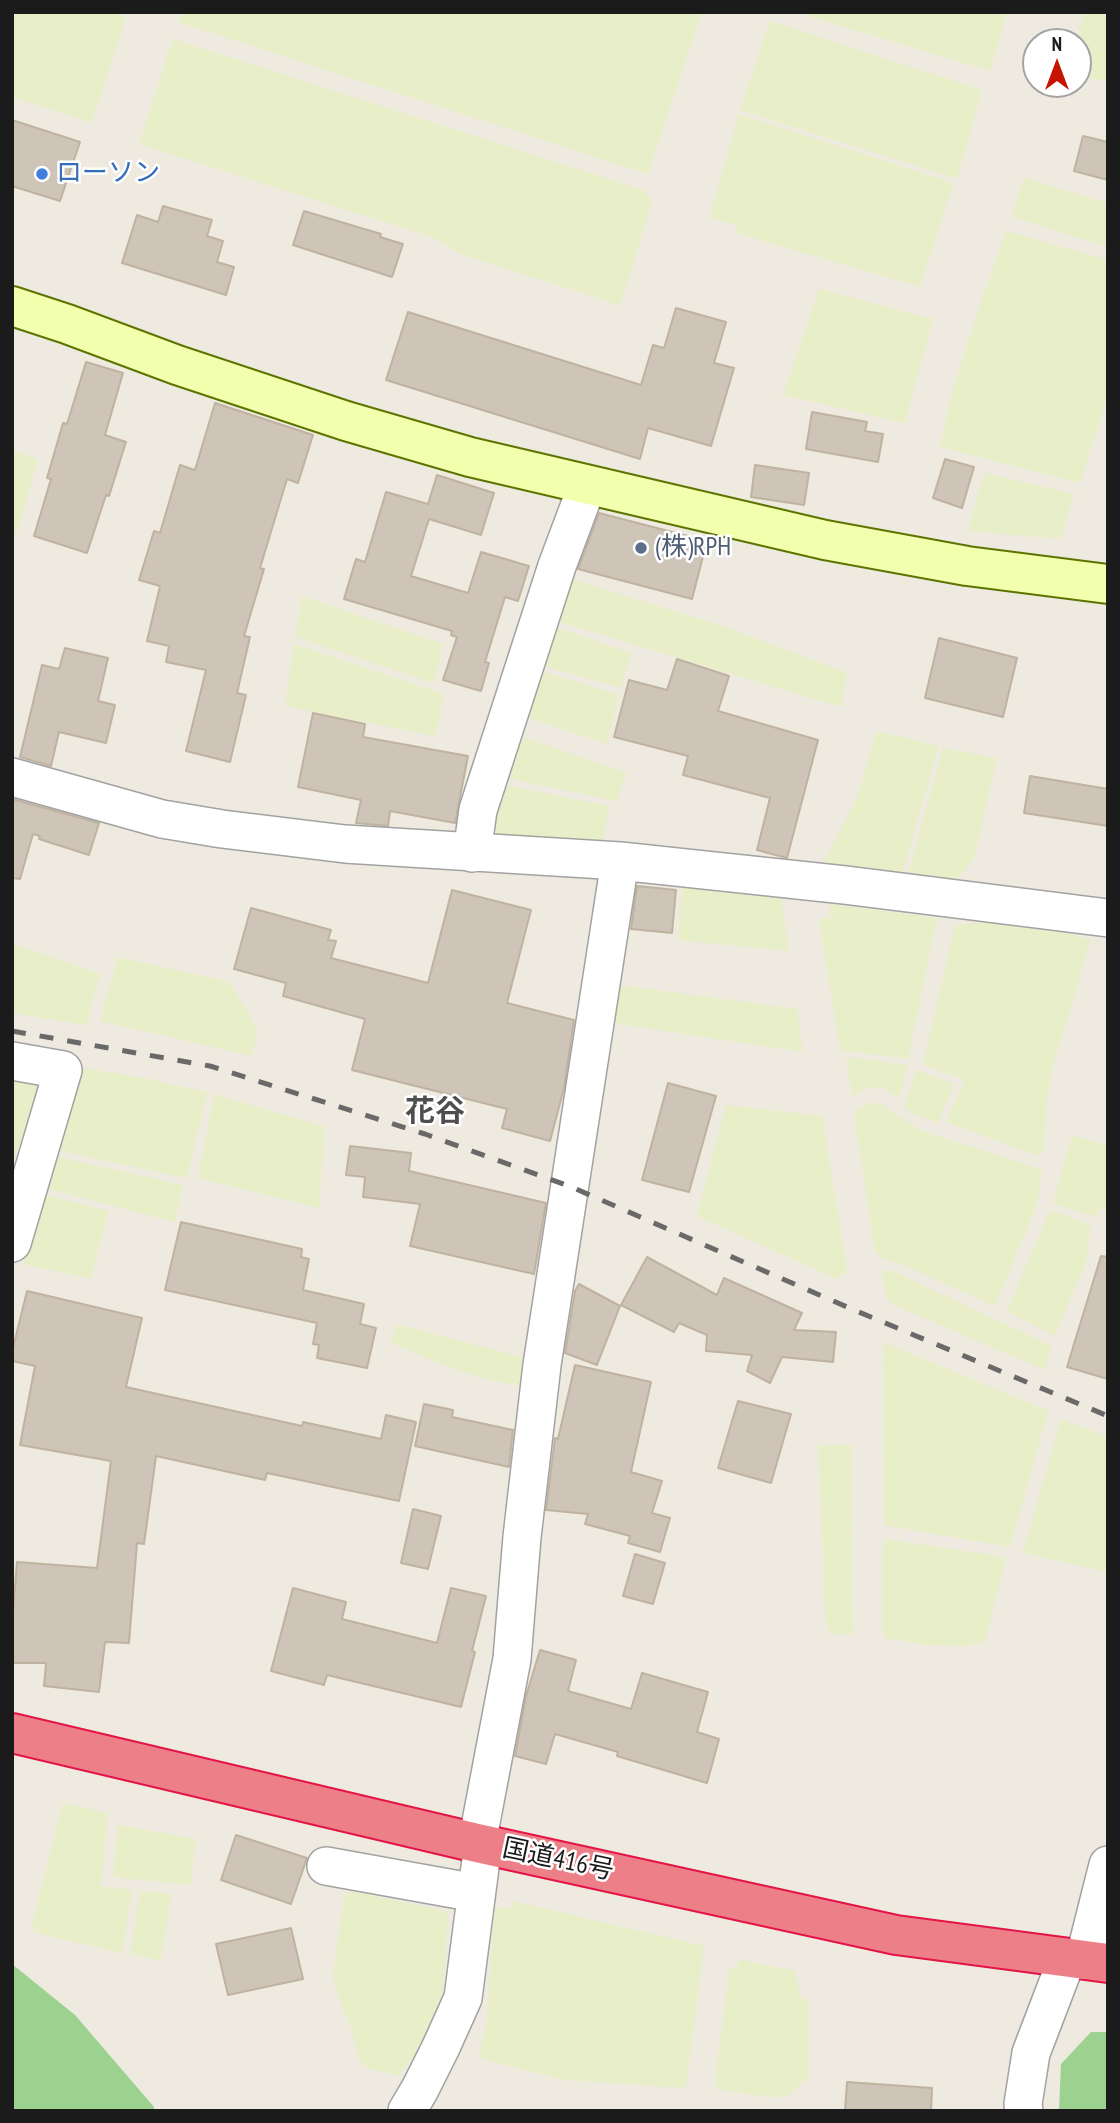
<!DOCTYPE html>
<html>
<head>
<meta charset="utf-8">
<style>
	body { margin:0 }
	#map { position:relative; width:1120px; height:2123px; overflow:hidden; background:#eeeadf; font-family:"PT Sans Narrow",sans-serif }
	canvas { display:block }
	.frame { position:absolute; inset:0; border:14px solid #1b1b1b; pointer-events:none }
	.north { position:absolute; left:1022px; top:28px; width:70px; height:70px; box-sizing:border-box; background:#fff; border:2px solid #a4a4a4; border-radius:50%; rotate:0deg; font-size:19px; font-weight:700; line-height:28px; text-align:center; color:#1b1b1b }
	.north::after { content:''; display:block; margin:auto; width:24px; height:32px; background:#c61400; clip-path:polygon(50% 0,100% 100%,50% 72%,0 100%) }
</style>
</head>
<body>
<div id="map">
<canvas width="1120" height="2123"></canvas>
<div class="frame"></div>
<div class="north">N</div>
</div>
<script>
const c = document.querySelector('canvas').getContext('2d');
c.lineJoin = 'round';
function fillPath(path, color) { c.fillStyle = color; c.fill(path, 'evenodd'); }
const toPath = rows => new Path2D(rows.map(r => 'M' + r).join(''));
function strokePath(path, color, width, dash) { c.strokeStyle = color; c.lineWidth = width; c.lineCap = dash ? 'butt' : 'round'; c.setLineDash(dash || []); c.stroke(path); }
function label(font, color, halo, rows, align = 'center') {
  c.font = font + ' "PT Sans Narrow","Noto Sans JP",sans-serif'; c.lineWidth = 5; c.setLineDash([]); c.textBaseline = 'middle'; c.strokeStyle = halo; c.fillStyle = color; for (const [text, x, y, turn = 0] of rows) {
    c.save(); c.translate(x, y); c.rotate((+turn || 0) * Math.PI / 180); c.textAlign = isNaN(turn) ? turn : align; if (halo) c.strokeText(text, 0, 0); c.fillText(text, 0, 0); c.restore();
  }
}
fillPath(toPath([
	[12,12,113,12,126,16,92,123,12,97],
	[182,12,702,12,648,174,178,22],
	[795,12,1007,12,990,71],
	[1085,12,1108,12,1108,81,1078,76,1077,42],
	[770,21,982,90,957,179,740,110],
	[173,39,643,190,652,203,620,305,460,254,432,237,139,144],
	[739,114,953,183,920,287,736,233,737,225,709,218],
	[1024,178,1108,203,1108,247,1012,217],
	[1006,231,1108,260,1108,395,1080,483,940,447,951,396,979,308],
	[819,289,933,319,905,423,783,395],
	[12,450,38,459,16,535,12,534],
	[984,473,1074,494,1061,539,968,531],
	[573,579,725,627,847,673,841,707,559,622],
	[302,596,443,644,434,683,296,637],
	[555,627,631,653,621,688,544,666],
	[294,644,444,694,435,736,285,706],
	[541,671,619,695,607,744,528,718],
	[877,731,939,746,903,872,823,864,857,798],
	[523,737,627,773,616,801,507,778],
	[943,748,997,758,974,858,957,880,908,875],
	[505,785,609,806,602,845,496,837,495,823,497,809],
	[682,887,781,897,789,951,678,940],
	[830,904,937,918,908,1059,840,1050,819,919,830,917],
	[987,922,1057,930,1090,940,1071,1009,1054,1061,1046,1102,1044,1151,1036,1155,946,1122,965,1080,923,1065,955,925],
	[12,944,100,974,86,1025,12,1013],
	[118,957,230,982,258,1031,252,1056,100,1021],
	[619,985,797,1009,803,1052,612,1023],
	[846,1057,908,1065,899,1098,883,1088,868,1088,852,1097],
	[78,1067,143,1078,207,1092,187,1178,56,1150],
	[917,1070,954,1084,938,1123,913,1114,904,1106],
	[12,1077,36,1085,38,1095,12,1165],
	[214,1094,325,1127,319,1208,198,1178],
	[871,1103,879,1103,920,1130,1042,1170,1038,1201,995,1306,894,1261,883,1259,875,1250,854,1114,858,1109],
	[726,1105,822,1116,847,1271,837,1279,697,1216],
	[1072,1136,1108,1145,1108,1210,1099,1209,1097,1217,1053,1203],
	[53,1156,183,1185,175,1222,45,1188],
	[43,1194,108,1211,91,1279,24,1264],
	[1050,1210,1091,1225,1086,1263,1054,1336,1007,1311],
	[881,1270,893,1271,1051,1346,1045,1370,894,1305,887,1298],
	[397,1324,528,1359,524,1387,486,1379,441,1364,392,1343],
	[883,1342,1048,1411,1010,1547,884,1525],
	[1061,1419,1108,1437,1108,1572,1023,1553],
	[818,1445,851,1445,853,1634,831,1634,826,1622],
	[883,1539,1006,1557,985,1642,965,1646,927,1645,885,1638,882,1627],
	[63,1803,108,1813,101,1886,132,1890,122,1953,36,1933,32,1926],
	[118,1825,196,1839,190,1885,113,1877],
	[140,1891,171,1894,161,1960,130,1955],
	[352,1891,448,1912,443,1989,423,2044,398,2076,365,2067,359,2058,350,2025,335,1987,333,1973,344,1898],
	[512,1901,704,1946,686,2088,564,2080,482,2059,479,2051,486,2030,495,1907,510,1909],
	[739,1960,795,1971,800,1996,808,2003,808,2077,790,2094,775,2098,717,2089,715,2079,730,1968,737,1969]
]), '#e8efc8');
fillPath(toPath([
	[12,1964,75,2015,154,2107,154,2111,12,2111],
	[1091,2032,1108,2032,1108,2111,1059,2111,1061,2064]
]), '#9cd190');
const building = toPath([
	[12,120,80,142,60,201,12,186,12,120],
	[1083,136,1108,142,1108,180,1074,171,1083,136],
	[163,206,212,220,207,236,223,241,217,262,234,267,226,295,122,263,137,215,158,222,163,206],
	[304,211,381,234,380,237,403,244,392,277,293,245,304,211],
	[676,308,726,322,714,363,734,368,711,446,648,428,640,459,386,380,408,312,641,385,653,345,664,348,676,308],
	[86,362,123,373,105,435,126,442,109,496,106,495,87,553,34,536,51,479,47,478,63,423,67,424,86,362],
	[215,403,313,435,298,483,287,479,260,568,264,569,244,636,250,637,237,693,246,695,230,762,186,751,206,670,166,662,169,646,147,641,160,586,139,580,154,531,160,533,180,465,195,470,215,403],
	[812,412,867,422,865,431,883,434,878,462,806,449,812,412],
	[945,459,974,467,962,508,933,498,945,459],
	[755,465,809,473,804,505,751,497,755,465],
	[437,475,494,493,481,535,429,519,411,576,468,593,481,552,529,566,518,601,505,597,485,662,489,663,481,691,443,680,457,637,451,635,452,631,344,599,356,559,365,562,386,492,428,504,437,475],
	[599,513,707,541,692,599,578,569,599,513],
	[939,638,1017,658,1003,717,925,698,939,638],
	[65,648,108,658,98,701,115,705,106,743,59,732,51,766,20,757,42,665,59,669,65,648],
	[677,659,729,676,718,711,818,740,787,858,757,850,770,798,683,775,688,756,614,737,629,680,667,690,677,659],
	[313,713,365,724,363,737,468,756,455,823,390,811,388,826,356,823,361,800,298,787,313,713],
	[1030,776,1108,789,1108,826,1024,813,1030,776],
	[12,799,99,823,89,855,39,839,40,836,33,834,20,879,12,878,12,799],
	[637,886,676,890,672,933,631,929,637,886],
	[452,890,531,910,507,1003,574,1020,564,1088,550,1141,502,1128,507,1109,352,1070,365,1019,283,996,286,983,234,969,251,908,331,930,328,940,336,941,331,958,428,983,452,890],
	[668,1083,716,1096,689,1192,642,1180,668,1083],
	[350,1146,411,1153,409,1171,546,1203,534,1274,410,1246,420,1204,363,1197,365,1177,346,1175,350,1146],
	[181,1222,302,1249,301,1257,309,1259,303,1290,364,1304,360,1324,376,1328,367,1368,317,1358,319,1345,313,1344,317,1323,165,1290,181,1222],
	[1101,1256,1108,1257,1108,1379,1067,1367,1101,1256],
	[647,1257,717,1295,724,1278,802,1313,794,1330,836,1332,833,1362,782,1357,770,1383,747,1371,752,1355,706,1351,707,1335,679,1323,674,1332,621,1305,647,1257],
	[579,1284,620,1306,597,1365,565,1353,575,1291,579,1284],
	[27,1291,142,1318,126,1387,302,1426,303,1422,381,1439,386,1415,416,1422,399,1501,267,1473,265,1480,156,1456,144,1544,137,1543,129,1643,105,1642,99,1692,44,1686,46,1663,12,1663,12,1624,17,1562,97,1568,111,1461,20,1445,35,1366,12,1361,12,1352,27,1291],
	[575,1365,651,1382,631,1472,662,1481,652,1513,670,1518,660,1552,628,1543,630,1536,585,1524,588,1514,546,1510,555,1438,558,1439,575,1365],
	[738,1401,791,1414,771,1483,718,1468,738,1401],
	[424,1404,453,1410,452,1417,513,1430,509,1467,415,1446,424,1404],
	[413,1509,441,1516,428,1569,401,1563,413,1509],
	[635,1554,665,1563,653,1604,623,1596,635,1554],
	[293,1588,346,1602,342,1619,437,1643,451,1588,486,1596,472,1651,475,1652,461,1707,327,1675,324,1685,271,1671,293,1588],
	[540,1650,576,1660,568,1691,631,1709,642,1673,708,1692,697,1732,719,1739,707,1783,617,1756,618,1752,555,1734,546,1764,515,1756,526,1696,540,1650],
	[236,1835,307,1858,291,1904,221,1880,236,1835],
	[291,1928,303,1979,228,1995,216,1944,291,1928],
	[847,2082,932,2088,931,2111,845,2111,847,2082]
]);
fillPath(building, '#cec4b8');
strokePath(building, '#c0b2a0', 2);
const street = toPath([
	[12,777,162,819,222,829,345,844,620,861,845,885,1108,918],
	[472,853,478,810,557,566,587,486],
	[12,1061,63,1070,12,1243],
	[477,1843,512,1659,522,1537,542,1365,620,861],
	[326,1866,476,1893],
	[1084,1960,1108,1865],
	[407,2111,420,2089,441,2047,463,1998,483,1844],
	[1024,2111,1023,2104,1031,2053,1067,1959]
]);
const secondary = toPath([
	[12,306,67,324,177,365,346,421,470,457,825,540,967,566,1108,584]
]);
const highway = toPath([
	[12,1733,477,1843,896,1935,1108,1963]
]);
strokePath(street, '#a2a2a2', 40);
strokePath(secondary, '#5c7400', 42);
strokePath(highway, '#e31547', 42);
strokePath(street, '#fff', 37);
strokePath(secondary, '#f2ffac', 38);
strokePath(highway, '#ed7f88', 38);
strokePath(toPath([
	[12,1031,210,1066,425,1134,569,1186,854,1310,1108,1416]
]), '#696969', 5, [14, 14]);
for (const [x, y, r, color] of [
	[42,174,7,"#3f7fe0"],
	[641,548,7,"#5c6f8a"]
]) { const dot = new Path2D(); dot.arc(x, y, r, 0, 2 * Math.PI); c.fillStyle = color; c.fill(dot); strokePath(dot, '#fff', 2.5); }
label('26px', '#366cbe', '#fff', [
	["ローソン",56,174]
], 'left');
label('26px', '#4e5e75', '#fff', [
	["(株)RPH",655,548]
], 'left');
label('26px', '#1b1b1b', '#fff', [
	["国道416号",558,1860,12]
]);
label('bold 30px', '#4e4e4e', '#fff', [
	["花谷",435,1112]
]);
</script>
</body>
</html>
